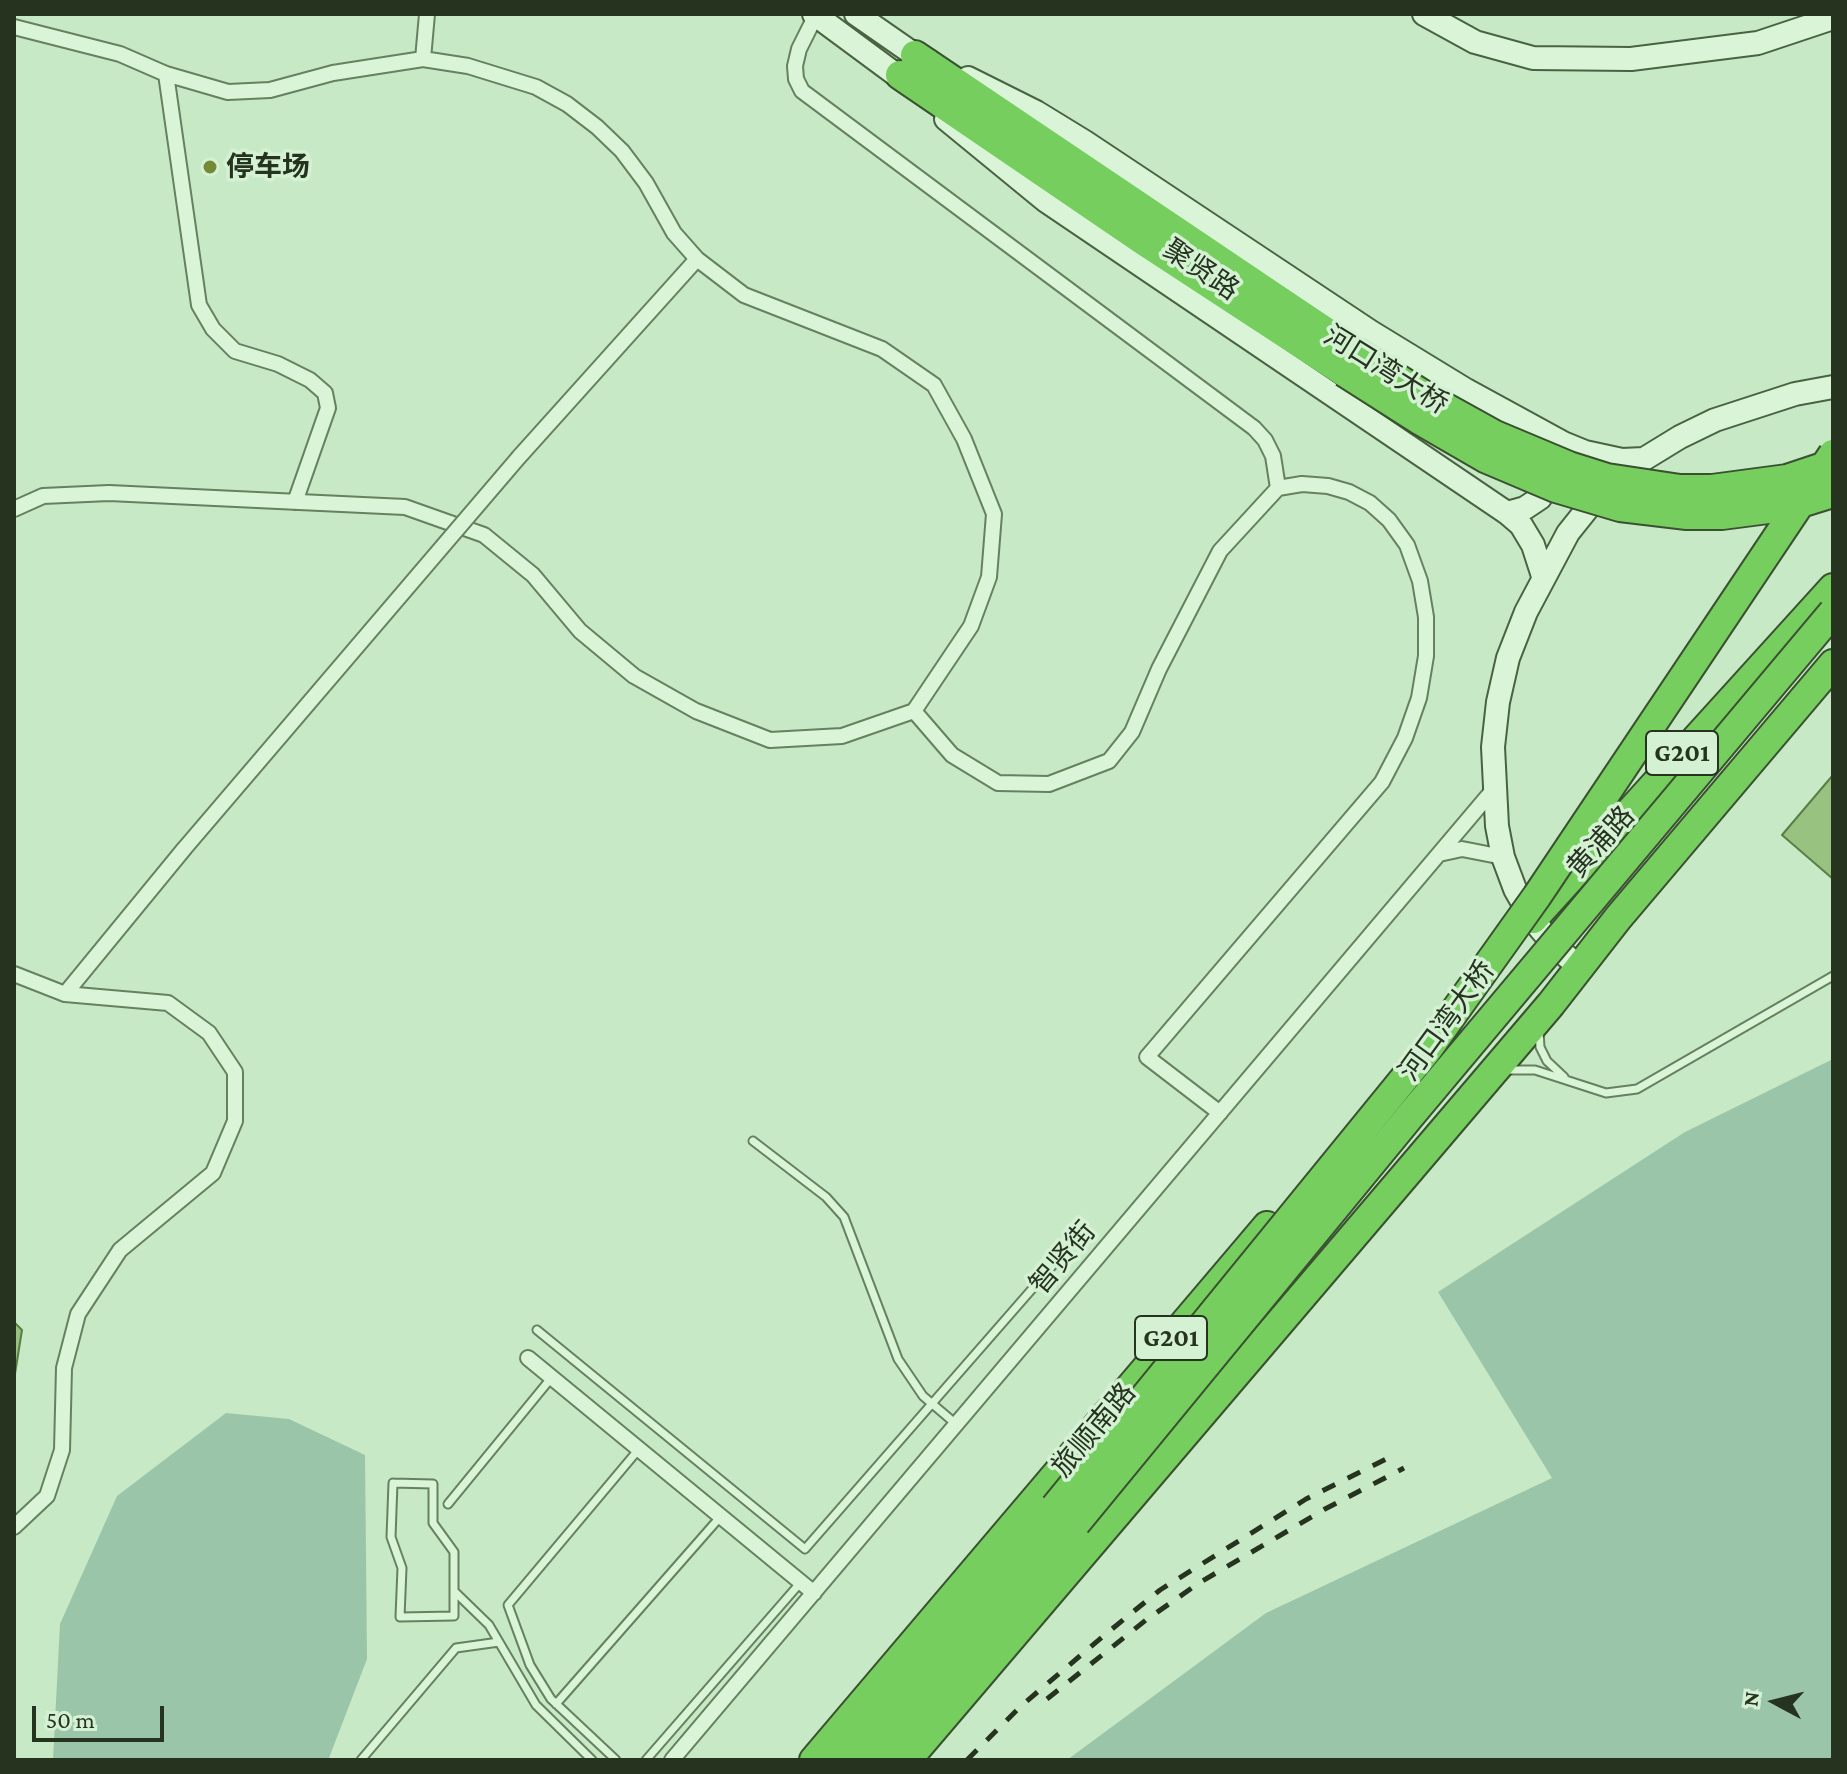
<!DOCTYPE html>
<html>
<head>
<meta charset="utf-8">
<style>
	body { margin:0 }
	#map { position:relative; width:1847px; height:1774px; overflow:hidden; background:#c7e9c5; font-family:"Crimson Pro",serif }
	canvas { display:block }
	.frame { position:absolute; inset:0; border:16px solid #25331f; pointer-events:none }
	.north { position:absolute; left:1735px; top:1662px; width:80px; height:80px; -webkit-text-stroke:6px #d5f1d4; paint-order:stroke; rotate:277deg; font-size:22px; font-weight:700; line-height:32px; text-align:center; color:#25331f }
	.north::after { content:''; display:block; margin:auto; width:28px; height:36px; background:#25331f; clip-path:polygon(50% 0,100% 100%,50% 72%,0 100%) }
	.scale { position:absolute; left:32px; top:1706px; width:132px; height:36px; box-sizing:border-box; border:4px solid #25331f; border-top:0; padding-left:10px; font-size:24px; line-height:28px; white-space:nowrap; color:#25331f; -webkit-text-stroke:6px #d5f1d4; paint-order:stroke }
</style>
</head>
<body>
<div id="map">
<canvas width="1847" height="1774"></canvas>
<div class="frame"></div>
<div class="north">N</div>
<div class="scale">50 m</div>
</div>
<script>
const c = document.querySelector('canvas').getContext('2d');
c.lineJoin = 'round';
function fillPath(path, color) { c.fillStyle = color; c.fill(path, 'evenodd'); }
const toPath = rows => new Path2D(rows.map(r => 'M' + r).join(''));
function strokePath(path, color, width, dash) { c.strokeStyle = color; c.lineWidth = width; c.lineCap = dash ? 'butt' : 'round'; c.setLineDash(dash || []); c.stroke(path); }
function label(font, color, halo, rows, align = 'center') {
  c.font = font + ' "Crimson Pro","Noto Sans SC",serif'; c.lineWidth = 7; c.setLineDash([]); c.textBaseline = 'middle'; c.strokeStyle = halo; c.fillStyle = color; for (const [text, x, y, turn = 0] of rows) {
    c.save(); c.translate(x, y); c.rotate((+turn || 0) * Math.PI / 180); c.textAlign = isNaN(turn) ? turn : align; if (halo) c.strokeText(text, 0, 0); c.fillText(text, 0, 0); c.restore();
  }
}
fillPath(toPath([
	[1833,1059,1833,1760,1067,1760,1266,1613,1552,1478,1438,1292,1685,1132],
	[226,1413,289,1419,365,1455,367,1659,329,1758,53,1760,60,1624,117,1496]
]), '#9ac5a9');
const building = toPath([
	[1833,775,1833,879,1782,835,1833,775],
	[14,1322,22,1330,14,1380,14,1322]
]);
fillPath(building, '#97c27f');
strokePath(building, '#5a7e46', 2);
const lane = toPath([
	[1539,1031,1540,1047,1547,1061,1564,1077],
	[1505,1070,1535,1070,1606,1093,1637,1089,1833,976],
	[753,1141,826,1197,844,1217,898,1359,923,1396,956,1424],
	[537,1330,805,1549,1060,1257],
	[393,1483,433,1484,433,1523,454,1552,454,1616,400,1617,402,1568,391,1537,393,1483],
	[448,1504,552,1377],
	[455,1592,489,1625,536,1705,592,1760],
	[556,1704,721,1516],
	[361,1760,456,1648,499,1642],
	[616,1760,551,1699,530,1665,508,1605,639,1449],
	[646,1760,801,1582]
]);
const street = toPath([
	[816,15,799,49,795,66,796,79,802,91,1254,428,1265,440,1273,456,1278,488],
	[14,27,120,54,166,74,228,92,270,90,333,73,423,59,468,66,536,87,567,104,597,127,622,151,646,183,674,233,697,259,744,295,882,349,934,385,964,439,994,514,989,577,971,626,914,711,842,736,770,740,696,711,634,676,580,631,533,575,484,535,405,507,109,493,43,496,14,509],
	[423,59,427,14],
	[166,74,199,305,213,329,235,351,278,364,310,380,325,393,328,408,295,502],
	[519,457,697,259],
	[914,711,952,755,998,783,1049,784,1109,761,1132,732,1159,669,1220,551,1278,488,1302,484,1328,486,1349,492,1370,503,1389,520,1407,545,1420,581,1426,617,1426,656,1419,698,1405,738,1382,782,1147,1057,1220,1113],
	[1439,854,1462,849,1503,857],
	[14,974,65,994,168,1003,209,1033,235,1072,235,1121,213,1173,120,1250,78,1314,64,1368,62,1450,47,1496,14,1527],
	[65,994,184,849],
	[528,1358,814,1593],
	[672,1760,1493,790]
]);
const secondary = toPath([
	[814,14,910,85],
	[856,14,915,55,929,61],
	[1424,14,1475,42,1533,58,1631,59,1758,43,1833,18],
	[968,78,1036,112,1085,142,1371,332,1466,390,1563,443,1585,452,1622,460,1644,459],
	[946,119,1046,201,1507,513,1521,525,1533,545,1543,576],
	[1631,467,1680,437,1715,420,1795,394,1833,387],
	[1507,513,1525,508,1540,498,1557,473],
	[1580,968,1555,946,1532,919,1515,889,1503,857,1497,826,1493,747,1498,702,1508,658,1526,612,1568,533,1604,488]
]);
const highway = toPath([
	[915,55,1356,352],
	[900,75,1142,240,1344,372],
	[1533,919,1833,588],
	[814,1760,1267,1226],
	[845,1760,1055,1507],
	[875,1760,1076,1523],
	[907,1760,1551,1004,1618,918,1833,664]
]);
strokePath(lane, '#66815d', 11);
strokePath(street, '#66815d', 18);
strokePath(secondary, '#496340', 26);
strokePath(highway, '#3a5031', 32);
strokePath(lane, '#d9f4d7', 7);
strokePath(street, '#d9f4d7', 14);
strokePath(secondary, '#d9f4d7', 22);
strokePath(highway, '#76ce5f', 28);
strokePath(toPath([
	[1047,1699,1146,1620,1199,1583,1325,1509,1404,1468],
	[967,1760,1021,1706,1107,1633,1160,1590,1306,1499,1396,1454]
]), '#25331f', 5, [14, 14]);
const streetBridge = toPath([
	[184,849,519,457]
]);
const highwayBridge = toPath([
	[1356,352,1430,399,1495,435,1569,466,1607,478,1680,489,1712,489,1787,479,1829,465],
	[1344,372,1421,421,1485,458,1556,488,1620,507,1687,515,1722,515,1791,506,1833,493],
	[1055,1507,1425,1053,1537,896,1833,454],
	[1076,1523,1410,1116,1833,612]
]);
strokePath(streetBridge, '#66815d', 18, []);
strokePath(highwayBridge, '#3a5031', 32, []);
strokePath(streetBridge, '#d9f4d7', 14);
strokePath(highwayBridge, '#76ce5f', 28);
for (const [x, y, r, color] of [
	[210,167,8,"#768934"]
]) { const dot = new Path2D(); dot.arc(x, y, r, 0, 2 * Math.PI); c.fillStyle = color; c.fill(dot); strokePath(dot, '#d5f1d4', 3); }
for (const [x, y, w] of [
	[1682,753,72],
	[1171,1338,72]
]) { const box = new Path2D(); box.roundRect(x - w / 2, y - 22, w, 44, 6); c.fillStyle = '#d5f1d4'; c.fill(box); strokePath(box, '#25331f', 2); }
label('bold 26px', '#25331f', null, [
	["G201",1682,753],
	["G201",1171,1338]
]);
label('bold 28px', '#25331f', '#d5f1d4', [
	["停车场",226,167]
], 'left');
label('28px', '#25331f', '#d5f1d4', [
	["聚贤路",1201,270,34],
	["河口湾大桥",1386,370,32],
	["黄浦路",1601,842,-48],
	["河口湾大桥",1447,1021,-54],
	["智贤街",1063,1258,-50],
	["旅顺南路",1094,1430,-50]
]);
</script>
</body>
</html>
